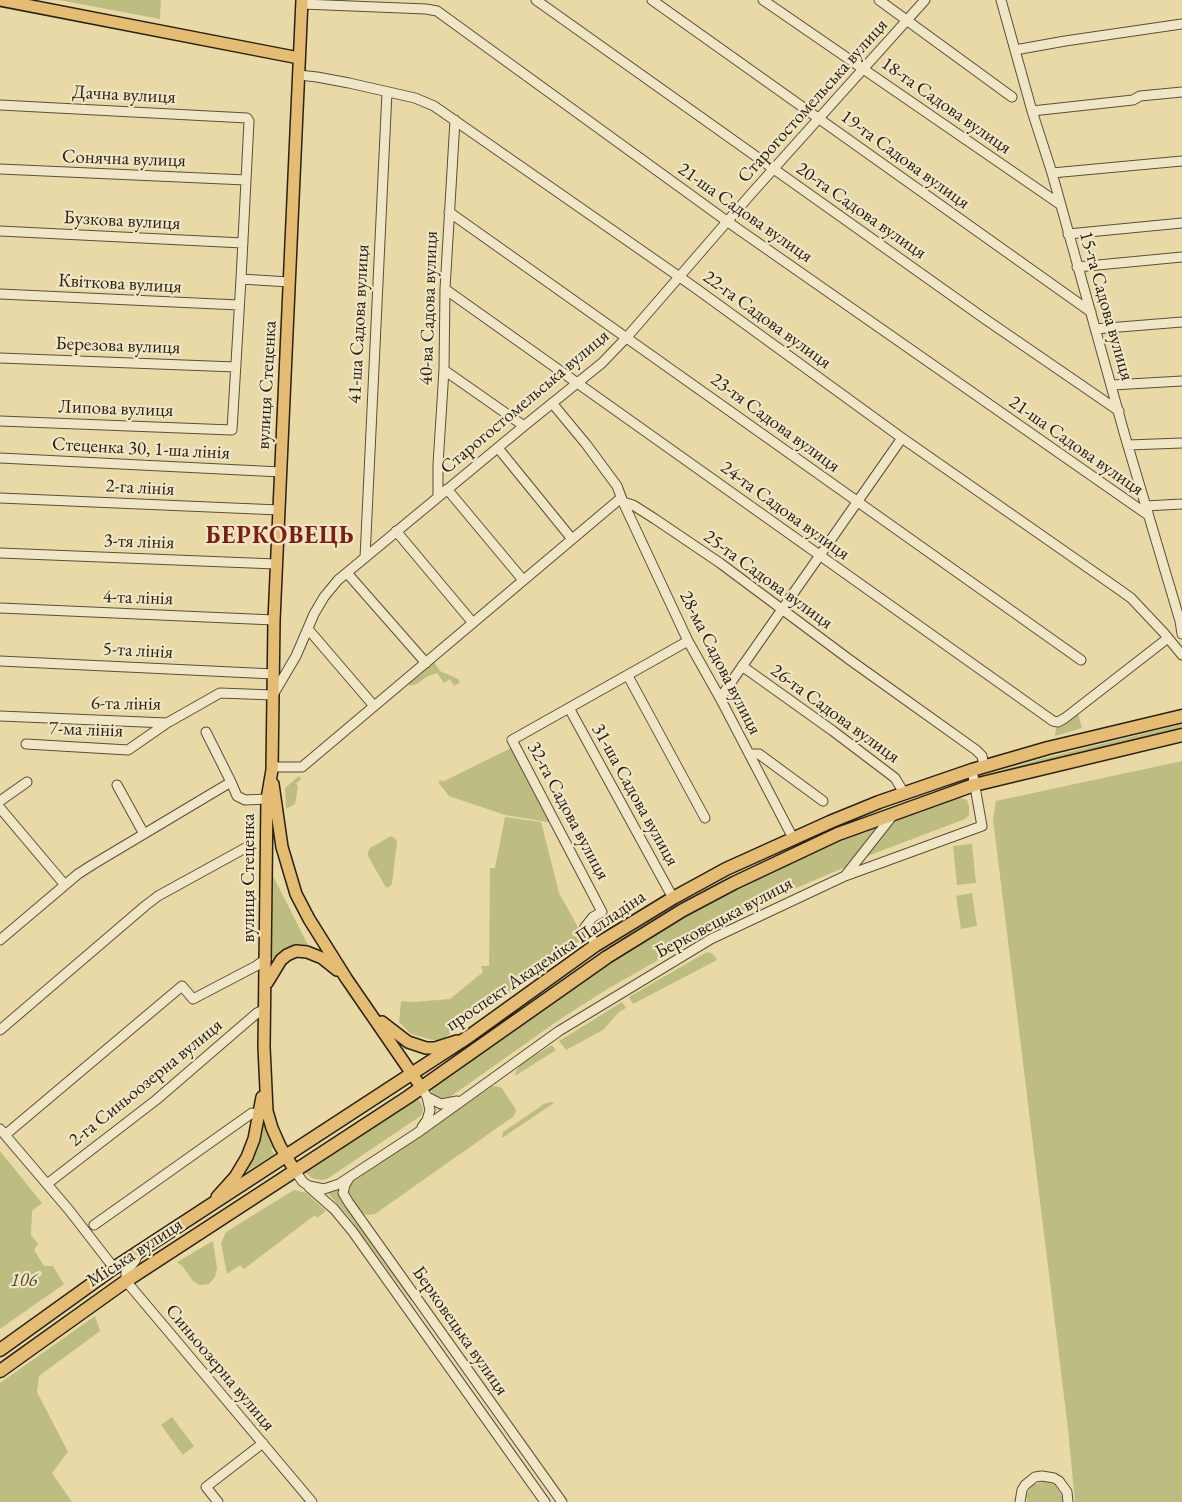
<!DOCTYPE html>
<html>
<head>
<meta charset="utf-8">
<style>
	body { margin:0 }
	canvas { display:block; background:#e8d9a6 }
</style>
</head>
<body>
<canvas width="1182" height="1502"></canvas>
<script>
const c = document.querySelector('canvas').getContext('2d');
c.lineJoin = 'round';
function fillPath(path, color) { c.fillStyle = color; c.fill(path, 'evenodd'); }
const toPath = rows => new Path2D(rows.map(r => 'M' + r).join(''));
function strokePath(path, color, width, dash) { c.strokeStyle = color; c.lineWidth = width; c.lineCap = dash ? 'butt' : 'round'; c.setLineDash(dash || []); c.stroke(path); }
function label(font, color, halo, rows, align = 'center') {
  c.font = font + ' "EB Garamond",serif'; c.lineWidth = 4.5; c.setLineDash([]); c.textBaseline = 'middle'; c.strokeStyle = halo; c.fillStyle = color; for (const [text, x, y, turn = 0] of rows) {
    c.save(); c.translate(x, y); c.rotate((+turn || 0) * Math.PI / 180); c.textAlign = isNaN(turn) ? turn : align; if (halo) c.strokeText(text, 0, 0); c.fillText(text, 0, 0); c.restore();
  }
}
fillPath(toPath([
	[59,0,161,0,160,19],
	[434,662,440,671,458,679,460,682,454,686,450,679,444,683,437,673,426,677,417,684,410,686,409,683],
	[1078,713,1082,728,1055,736,1056,728],
	[1182,724,1182,728,1030,766,984,775,1041,759],
	[511,748,513,752,515,752,554,823,505,815,449,796,438,782,441,780,442,782],
	[1182,761,1182,1502,1075,1502,1068,1429,993,819,996,801],
	[299,776,301,780,296,783,298,787,295,804,286,809,285,788],
	[958,797,967,800,969,807,969,815,965,819,865,857,896,818],
	[505,817,541,822,559,893,584,938,556,957,549,967,444,1038,438,1040,432,1040,411,1034,399,1022,401,1001,414,1002,450,999,483,972,481,966,489,966,490,868,495,868],
	[884,821,848,866,782,894,722,924,609,988,559,1020,450,1097,440,1099,433,1095,429,1088,639,943,702,906,768,873],
	[391,836,395,838,397,842,392,884,388,888,385,886,368,856,368,852,370,848],
	[972,844,976,883,957,885,953,846],
	[272,874,310,949,273,965,271,965],
	[972,893,977,926,961,929,956,896],
	[709,952,714,955,717,960,633,1004,629,997,705,953],
	[622,1002,626,1008,619,1012,603,1030,566,1050,559,1041],
	[552,1045,556,1050,515,1076,516,1071,521,1064],
	[495,1086,502,1088,505,1093,516,1110,514,1116,375,1214,368,1215,360,1213,350,1201,347,1189,351,1183,491,1087],
	[418,1097,423,1108,422,1114,419,1117,327,1179,321,1180,312,1178,302,1170],
	[551,1102,554,1103,502,1138,503,1132,544,1104],
	[263,1117,276,1146,271,1149,274,1154,243,1174],
	[0,1151,42,1203,32,1211,31,1235,38,1244,34,1250,44,1266,53,1266,64,1284,0,1329],
	[340,1189,413,1299,411,1301,348,1216,326,1191,333,1192],
	[294,1190,306,1193,326,1211,317,1218,315,1215,244,1269,240,1265,227,1274,221,1243,226,1232],
	[213,1241,217,1268,215,1277,209,1284,199,1285,193,1281,183,1267,177,1262],
	[95,1316,100,1331,39,1376,37,1392,68,1452,52,1473,72,1502,0,1502,0,1383],
	[172,1417,194,1446,183,1455,161,1425],
	[1045,1481,1056,1486,1062,1496,1062,1502,1027,1502,1027,1495,1029,1490,1033,1485]
]), '#bdbd82');
const minor = toPath([
	[536,0,985,319,1119,411],
	[652,0,1091,312],
	[763,0,1061,205],
	[879,0,1012,97],
	[1001,0,1032,111,1052,173,1125,436,1180,621],
	[302,4,426,9,437,11,728,222,1148,515],
	[1015,50,1065,41,1182,24],
	[299,75,317,77,349,83,415,98,434,106,694,287,902,438,1117,588,1131,598,1164,633,1182,655],
	[0,105,247,118,249,121,241,279,289,282],
	[1032,111,1133,100,1140,96,1182,92],
	[0,169,246,180],
	[1052,173,1182,161],
	[449,212,1081,660],
	[0,231,243,243],
	[1068,234,1182,223],
	[1077,267,1182,257],
	[445,289,1053,721,1058,722,1065,718,1168,638],
	[0,294,239,305],
	[1095,329,1182,322],
	[0,358,236,367],
	[444,370,524,426],
	[1112,385,1182,381],
	[552,403,586,444,617,486,623,502,633,505,655,519,720,563,850,660,976,750,982,756,984,766],
	[0,421,232,430,241,279],
	[1128,445,1182,443],
	[498,448,572,539],
	[0,458,281,472],
	[447,489,523,580],
	[438,496,438,464,444,370,445,289,455,120],
	[0,498,279,510],
	[623,502,688,641,720,698,793,838],
	[1145,506,1182,504],
	[396,531,473,623],
	[0,553,276,564],
	[365,558,387,92],
	[347,573,426,663],
	[0,608,274,620],
	[1181,617,1180,621,1182,634],
	[308,629,374,706],
	[0,661,274,674],
	[742,666,833,731,895,778,904,793],
	[628,676,705,818],
	[720,698,902,438],
	[569,708,673,898],
	[0,716,167,723],
	[206,732,231,782],
	[26,744,128,750,167,723,220,693,273,695,296,656,314,614,324,597,338,580,524,426,602,363,627,337,751,194,925,0],
	[749,754,759,754,823,801],
	[272,767,302,767,621,498],
	[117,785,144,834],
	[0,801,27,782],
	[0,808,65,885],
	[845,876,893,815],
	[0,940,78,874,92,865,231,782,237,796,245,800,267,799],
	[596,945,590,936,585,927,593,917,602,912,512,740,688,641],
	[0,1030,145,906,158,896,249,846],
	[421,1087,427,1097,430,1110,427,1120,422,1127],
	[427,1097,441,1104,457,1101],
	[0,1129,69,1210,114,1268],
	[5,1135,182,986,193,999,256,966,266,959],
	[295,1171,303,1182,309,1186,324,1189,339,1184,417,1133,559,1031,711,939,845,876,982,826,972,770],
	[349,1178,345,1185,343,1193,349,1203,562,1502],
	[47,1184,156,1100,257,1013,265,1009],
	[309,1187,334,1209,353,1232,545,1502],
	[94,1225,252,1113,259,1115],
	[139,1252,135,1261,126,1272,126,1281,312,1502],
	[218,1502,206,1487,263,1443],
	[1020,1502,1022,1490,1025,1485,1035,1477,1042,1476,1054,1478,1059,1481,1067,1492,1068,1502]
]);
const major = toPath([
	[0,0,299,58],
	[273,784,282,847,296,894,309,919,346,978,421,1087],
	[267,983,281,960,287,955,296,951,307,952,322,958,337,970],
	[382,1022,408,1042,426,1048,435,1048,457,1041],
	[295,1171,280,1146,272,1128,267,1111,264,1047,267,799,272,770,274,620,302,0],
	[217,1197,235,1177,247,1157,254,1139,262,1097]
]);
const highway = toPath([
	[0,1350,114,1268,468,1037,596,945,673,898,726,869,830,822,879,802,972,770,1048,748,1182,716],
	[0,1371,126,1281,408,1097,607,957,683,910,734,883,838,834,974,785,1182,735]
]);
strokePath(minor, '#5a4f3b', 11);
strokePath(major, '#2a2117', 14);
strokePath(highway, '#2a2117', 15);
strokePath(minor, '#f0e6c5', 9);
strokePath(major, '#e4bc73', 11);
strokePath(highway, '#e4bc73', 12);
label('19px', '#2a2117', '#f0e6c5', [
	["Дачна вулиця",124,95,3],
	["Старогостомельська вулиця",813,101,-48],
	["18-та Садова вулиця",946,106,35],
	["Сонячна вулиця",124,159,2],
	["19-та Садова вулиця",905,160,36],
	["20-та Садова вулиця",861,211,35],
	["21-ша Садова вулиця",745,213,35],
	["Бузкова вулиця",122,221,3],
	["Квіткова вулиця",120,284,3],
	["15-та Садова вулиця",1106,306,74],
	["40-ва Садова вулиця",429,308,-88],
	["22-га Садова вулиця",767,320,36],
	["41-ша Садова вулиця",359,324,-87],
	["Березова вулиця",118,346,2],
	["вулиця Стеценка",267,385,-87],
	["Старогостомельська вулиця",525,402,-40],
	["Липова вулиця",116,409,2],
	["23-тя Садова вулиця",775,423,36],
	["21-ша Садова вулиця",1076,446,35],
	["Стеценка 30, 1-ша лінія",141,449,3],
	["2-га лінія",140,488,3],
	["24-та Садова вулиця",785,511,36],
	["3-тя лінія",139,542,2],
	["25-та Садова вулиця",768,580,36],
	["4-та лінія",138,598,2],
	["5-та лінія",138,651,3],
	["28-ма Садова вулиця",720,663,63],
	["6-та лінія",126,704,1],
	["26-та Садова вулиця",835,714,36],
	["7-ма лінія",86,730,2],
	["31-ша Садова вулиця",635,795,61],
	["32-га Садова вулиця",568,811,62],
	["вулиця Стеценка",249,878,-90],
	["Берковецька вулиця",724,918,-28],
	["проспект Академіка Палладіна",546,961,-34],
	["2-га Синьоозерна вулиця",146,1083,-39],
	["Міська вулиця",135,1253,-33],
	["Берковецька вулиця",460,1331,55],
	["Синьоозерна вулиця",220,1368,50]
]);
label('italic 19px', '#4f4832', '#f0e6c5', [
	["106",24,1281]
]);
c.letterSpacing = '1px';
label('bold 24px', '#7a1f14', '#f0e6c5', [
	["БЕРКОВЕЦЬ",280,536]
]);
c.letterSpacing = '0px';
</script>
</body>
</html>
